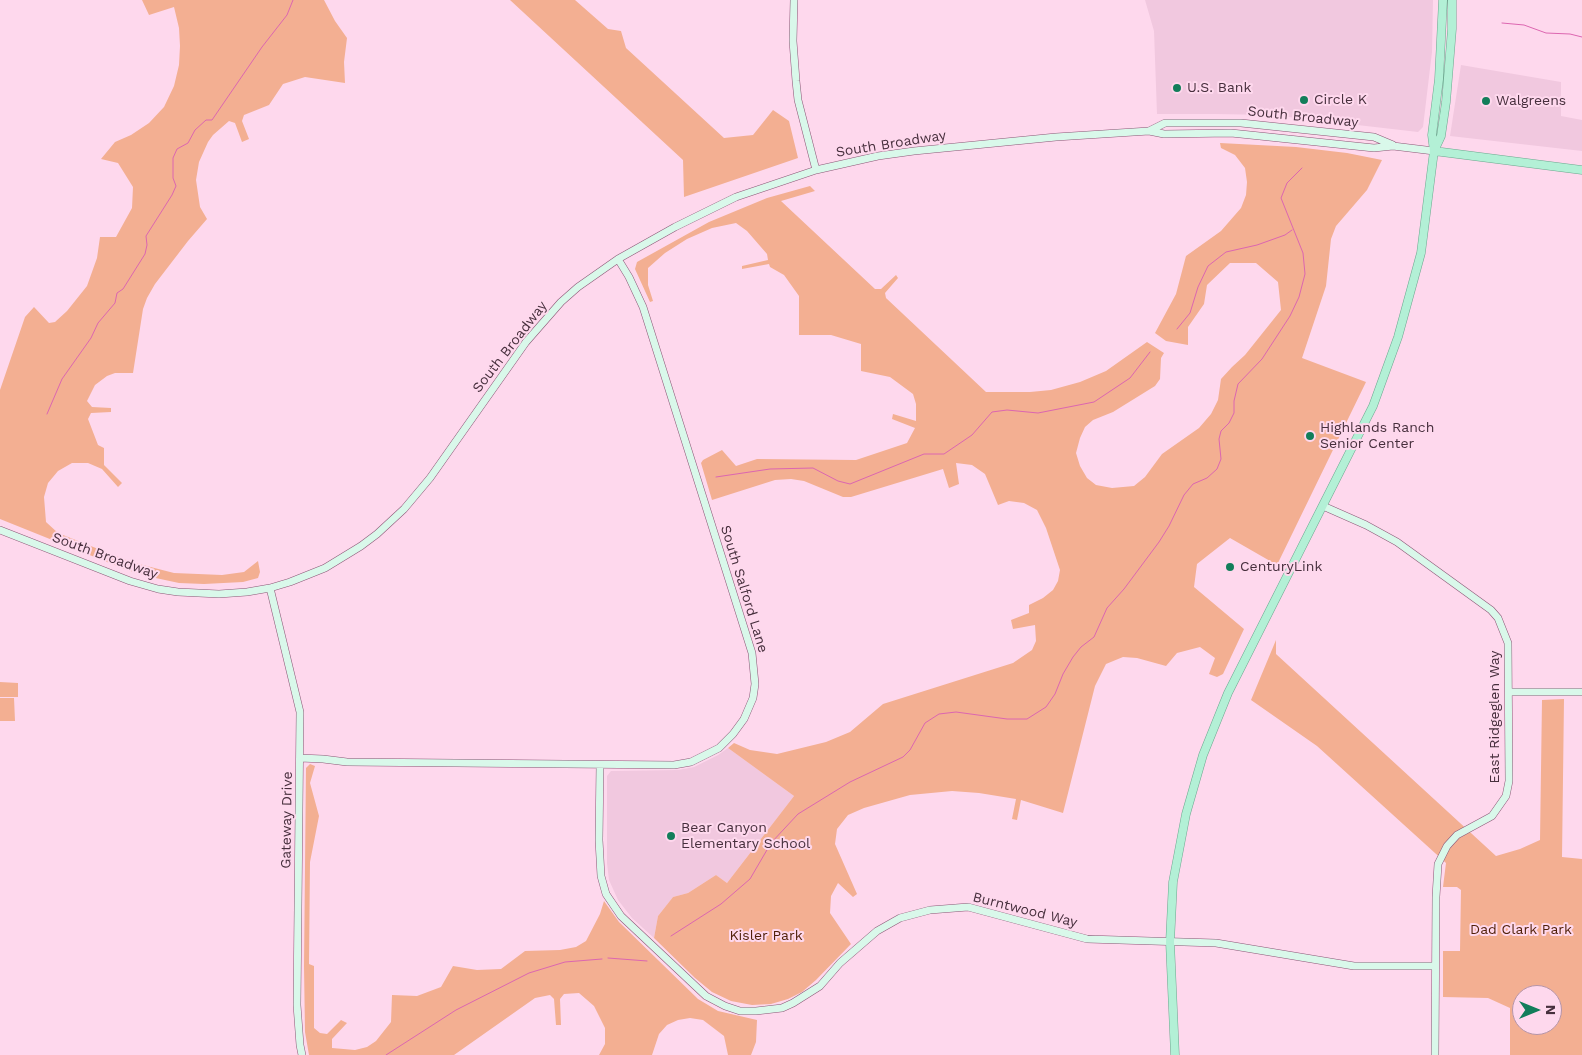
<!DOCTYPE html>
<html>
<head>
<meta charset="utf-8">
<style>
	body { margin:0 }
	#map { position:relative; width:1582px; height:1055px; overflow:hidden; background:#fed8ed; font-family:"Work Sans",sans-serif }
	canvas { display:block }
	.north { position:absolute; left:1512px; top:985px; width:50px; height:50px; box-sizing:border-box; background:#fed8ed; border:1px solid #b594a7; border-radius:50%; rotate:90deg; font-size:14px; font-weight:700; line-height:20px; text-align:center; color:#472f3d }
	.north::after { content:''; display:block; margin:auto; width:18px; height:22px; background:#127e5a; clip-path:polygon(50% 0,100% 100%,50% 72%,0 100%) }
</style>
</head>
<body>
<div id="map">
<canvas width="1582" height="1055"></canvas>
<div class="north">N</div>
</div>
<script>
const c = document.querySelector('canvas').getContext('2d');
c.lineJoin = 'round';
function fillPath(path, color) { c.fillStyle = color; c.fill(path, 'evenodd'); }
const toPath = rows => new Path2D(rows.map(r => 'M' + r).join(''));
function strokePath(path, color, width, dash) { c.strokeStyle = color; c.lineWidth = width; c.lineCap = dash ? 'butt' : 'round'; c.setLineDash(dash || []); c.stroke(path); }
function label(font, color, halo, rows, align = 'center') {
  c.font = font + ' "Work Sans",sans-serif'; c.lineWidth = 4; c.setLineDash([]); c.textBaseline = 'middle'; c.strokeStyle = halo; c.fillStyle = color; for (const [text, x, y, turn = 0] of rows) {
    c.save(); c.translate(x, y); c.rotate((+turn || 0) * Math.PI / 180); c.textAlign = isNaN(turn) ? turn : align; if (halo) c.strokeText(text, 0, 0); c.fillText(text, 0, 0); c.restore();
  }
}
fillPath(toPath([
	[1145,0,1433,0,1432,52,1423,127,1418,132,1271,115,1215,114,1157,114,1154,31],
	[1461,65,1561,82,1561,116,1582,120,1582,151,1450,136],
	[728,748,794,796,727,883,716,875,688,893,673,897,658,916,654,938,632,918,618,900,609,880,607,863,607,776,611,771,678,770,694,767,718,755]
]), '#f1c8df');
fillPath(toPath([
	[142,0,324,0,335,21,347,38,344,62,345,83,305,77,283,84,269,105,244,115,242,121,249,139,242,142,235,123,229,121,213,135,208,142,199,162,196,180,200,207,207,219,188,241,155,284,147,298,143,309,133,373,115,373,107,376,95,385,87,401,92,407,111,408,111,412,91,413,88,419,98,445,104,448,104,465,122,483,118,487,102,469,88,463,72,463,58,471,48,483,44,497,46,522,58,533,131,562,174,573,222,575,244,572,258,561,260,572,258,578,243,582,204,584,179,583,151,577,127,570,0,519,0,390,25,317,34,307,49,323,55,322,67,311,87,286,97,258,100,237,116,237,132,208,133,187,118,163,101,159,115,142,131,135,149,123,164,107,174,86,179,65,180,46,179,28,174,7,149,15],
	[510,0,575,0,608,29,621,31,626,48,724,138,753,135,773,110,789,121,798,158,684,197,683,160],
	[1220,143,1296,147,1347,153,1382,160,1367,190,1336,226,1331,239,1326,286,1302,358,1366,382,1277,565,1230,538,1197,564,1194,587,1244,629,1223,674,1217,677,1209,674,1215,658,1200,647,1177,653,1166,666,1137,658,1123,657,1106,664,1095,686,1063,813,1021,800,1017,820,1012,819,1016,799,979,793,952,791,910,795,864,808,848,815,837,829,835,844,857,894,853,897,838,883,831,896,830,913,851,944,816,980,802,992,788,999,771,1004,752,1005,731,1001,712,992,695,978,654,938,658,916,673,897,688,893,716,875,727,883,794,796,728,748,734,743,750,750,777,754,826,742,850,732,883,704,1013,663,1032,650,1036,641,1035,625,1013,629,1011,620,1029,613,1029,605,1043,598,1053,590,1058,581,1060,570,1046,528,1037,510,1024,503,1009,501,998,505,985,474,972,465,956,463,959,484,949,488,943,469,851,497,843,497,804,481,791,479,775,480,712,500,701,463,703,460,722,450,736,466,757,459,856,460,907,443,915,428,892,419,893,414,916,421,916,404,913,394,890,377,861,371,861,344,831,335,799,335,799,296,784,275,770,267,769,264,742,269,742,266,768,260,767,254,747,231,736,223,712,228,687,239,665,253,648,268,648,285,653,301,650,302,635,269,637,262,709,222,767,198,810,186,815,191,781,201,875,289,881,289,896,275,898,278,885,293,886,298,986,392,1030,392,1051,390,1080,382,1106,371,1147,342,1164,353,1161,358,1160,379,1155,386,1113,412,1093,420,1085,427,1080,438,1076,453,1080,466,1087,478,1096,485,1112,488,1134,486,1145,477,1162,454,1199,428,1211,414,1218,400,1221,379,1232,367,1245,355,1281,310,1278,282,1256,263,1230,263,1207,285,1204,304,1188,327,1188,345,1166,341,1155,333,1176,294,1186,256,1221,231,1241,208,1246,195,1247,182,1245,168,1235,155,1221,148],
	[1276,640,1276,654,1496,856,1520,849,1540,840,1542,700,1564,699,1562,857,1582,859,1582,1055,1510,1055,1510,1008,1488,998,1443,997,1443,951,1460,951,1461,890,1457,887,1443,887,1446,863,1317,746,1251,700],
	[1522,995,1552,995,1552,1025,1522,1025],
	[0,682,18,683,18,697,0,697],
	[0,698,14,698,15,721,0,721],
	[310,764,315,766,310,783,319,816,310,862,309,964,314,966,314,1028,320,1033,327,1034,341,1020,347,1023,332,1039,332,1048,355,1050,367,1047,376,1041,391,1022,392,995,417,996,441,987,453,966,477,970,501,969,525,951,560,950,576,947,586,941,600,914,604,901,619,922,698,999,718,1011,757,1020,756,1042,751,1055,728,1055,724,1036,703,1020,690,1018,678,1020,667,1025,659,1034,652,1055,599,1055,605,1044,605,1028,594,1006,579,993,564,994,560,999,561,1025,556,1025,554,999,550,995,535,998,454,1055,309,1055,305,1032,304,966,306,768]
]), '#f3af92');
strokePath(toPath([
	[1502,23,1524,25,1546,33,1570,34,1582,37],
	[1177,329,1190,313,1198,287,1208,266,1226,252,1257,245,1285,235,1292,230],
	[47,414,62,379,91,338,98,323,115,303,117,293,123,289,145,254,147,245,146,236,172,195,176,186,173,178,173,158,177,149,188,143,195,130,206,120,212,120,262,47,287,15,293,0],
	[716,477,770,469,813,468,838,481,850,484,924,454,944,454,972,435,992,412,1007,410,1038,413,1094,402,1130,378,1150,352],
	[671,936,721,904,750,879,771,843,798,814,850,782,903,757,910,750,925,723,939,714,956,712,1007,719,1027,719,1046,707,1055,694,1063,674,1073,657,1081,647,1094,637,1107,608,1124,589,1159,542,1169,526,1184,495,1193,484,1207,478,1217,469,1221,459,1219,439,1221,431,1229,423,1234,413,1234,401,1238,384,1262,359,1290,316,1299,297,1305,274,1303,253,1281,198,1287,183,1302,168],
	[608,958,647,961],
	[386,1055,456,1010,529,973,565,962,602,959]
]), '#dc66b0', 1);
const secondary = toPath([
	[794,0,793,41,796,81,798,100,816,170],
	[1149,131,1165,123,1241,123,1374,137,1393,145],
	[1323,506,1366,525,1397,542,1491,610,1498,618,1508,643,1509,781,1506,796,1492,816,1457,835,1447,846,1438,864,1436,897,1435,1055],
	[0,530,130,581,158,589,178,592,219,594,247,592,270,588,290,582,325,568,361,546,377,534,404,509,430,478,526,342,561,302,578,287,618,259,675,227,736,197,816,170,878,156,914,151,1056,137,1149,131,1164,134,1231,133,1374,148,1393,146,1434,151],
	[270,588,300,712,297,1005,300,1045,302,1055],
	[1510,692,1582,692],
	[300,758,323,759,347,762,674,765,691,762,719,748,733,734,744,719,753,698,755,684,752,653,643,307,629,277,618,259],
	[600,765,599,840,601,876,606,894,621,916,706,996,725,1006,740,1011,756,1011,782,1008,793,1003,820,986,840,963,877,931,900,918,930,910,968,907,1087,939,1216,943,1354,966,1435,966]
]);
const primary = toPath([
	[1434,151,1441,136,1446,102,1452,29,1452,0],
	[1434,151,1582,170],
	[1175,1055,1170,942,1173,882,1186,814,1203,755,1228,693,1373,406,1398,337,1421,253,1434,151,1432,135,1439,79,1443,0]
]);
strokePath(secondary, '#8c5676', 8);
strokePath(primary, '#6ca68e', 9);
strokePath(secondary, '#d9f8ea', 7);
strokePath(primary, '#b3f0d6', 8);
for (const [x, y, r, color] of [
	[1177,88,5,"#127e5a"],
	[1304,100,5,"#127e5a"],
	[1486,101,5,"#127e5a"],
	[1310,436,5,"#127e5a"],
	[1230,567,5,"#127e5a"],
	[671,836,5,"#127e5a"]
]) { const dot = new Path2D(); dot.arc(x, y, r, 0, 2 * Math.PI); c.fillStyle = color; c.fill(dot); strokePath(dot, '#fed8ed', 2); }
label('14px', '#472f3d', '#fed8ed', [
	["U.S. Bank",1187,88],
	["Circle K",1314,100],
	["Walgreens",1496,101],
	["Highlands Ranch",1320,428],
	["Senior Center",1320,444],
	["CenturyLink",1240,567],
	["Bear Canyon",681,828],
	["Elementary School",681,844]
], 'left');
label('14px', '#472f3d', '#fed8ed', [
	["South Broadway",1303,117,6],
	["South Broadway",891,144,-9],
	["South Broadway",510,347,-52],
	["South Broadway",105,556,20],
	["South Salford Lane",744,589,73],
	["East Ridgeglen Way",1495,717,-90],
	["Gateway Drive",287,820,-89],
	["Burntwood Way",1025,910,14]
]);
label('14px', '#4f1f07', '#fed8ed', [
	["Dad Clark Park",1521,930],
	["Kisler Park",766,936]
]);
</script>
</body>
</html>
